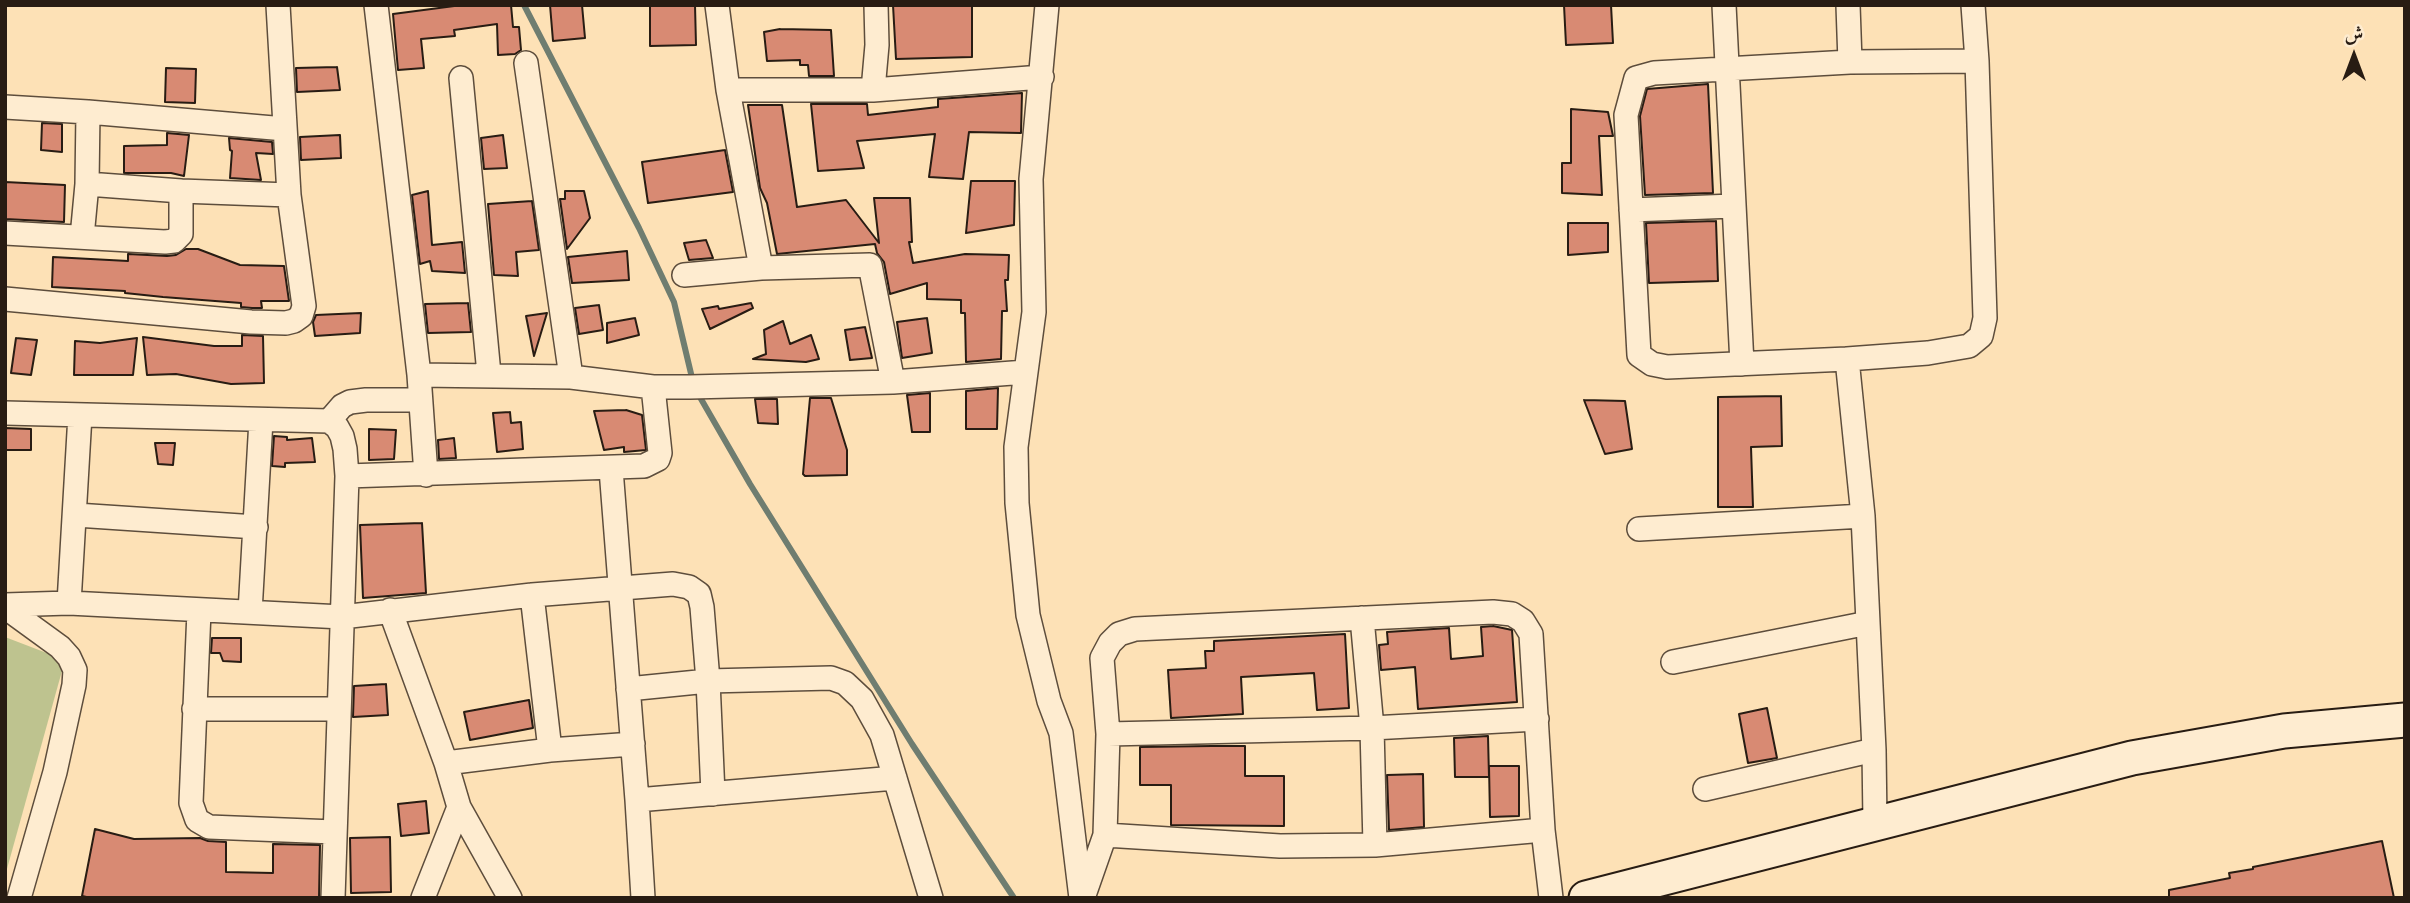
<!DOCTYPE html>
<html>
<head>
<meta charset="utf-8">
<style>
	body { margin:0 }
	#map { position:relative; width:2410px; height:903px; overflow:hidden; background:#fde1b6; font-family:"IM FELL DW Pica",Amiri,serif }
	canvas { display:block }
	.frame { position:absolute; inset:0; border:7px solid #281c13; pointer-events:none }
	.north { position:absolute; left:2319px; top:21px; width:70px; height:70px; -webkit-text-stroke:5px #feecd0; paint-order:stroke; rotate:0deg; font-size:19px; font-weight:700; line-height:28px; text-align:center; color:#281c13 }
	.north::after { content:''; display:block; margin:auto; width:24px; height:32px; background:#281c13; clip-path:polygon(50% 0,100% 100%,50% 72%,0 100%) }
</style>
</head>
<body>
<div id="map">
<canvas width="2410" height="903"></canvas>
<div class="frame"></div>
<div class="north">ش</div>
</div>
<script>
const c = document.querySelector('canvas').getContext('2d');
c.lineJoin = 'round';
function fillPath(path, color) { c.fillStyle = color; c.fill(path, 'evenodd'); }
const toPath = rows => new Path2D(rows.map(r => 'M' + r).join(''));
function strokePath(path, color, width, dash) { c.strokeStyle = color; c.lineWidth = width; c.lineCap = dash ? 'butt' : 'round'; c.setLineDash(dash || []); c.stroke(path); }
fillPath(toPath([
	[5,637,65,660,5,876]
]), '#bec38f');
strokePath(toPath([
	[524,5,639,228,674,302,693,382],
	[697,392,750,484,912,744,1014,898]
]), '#6f7d70', 6);
const building = toPath([
	[462,5,511,5,513,27,519,27,521,50,515,54,498,55,497,24,454,30,455,36,421,39,424,68,398,70,393,14,462,5],
	[550,5,582,5,585,38,553,41,550,5],
	[650,5,695,5,696,45,650,46,650,5],
	[893,5,972,5,972,57,896,59,893,5],
	[1564,5,1611,5,1613,43,1566,45,1564,5],
	[780,29,831,30,834,76,809,76,808,65,800,65,800,60,767,61,764,32,780,29],
	[337,67,340,90,297,92,296,68,337,67],
	[166,68,196,69,195,103,165,102,166,68],
	[1708,84,1713,193,1645,195,1640,116,1647,89,1708,84],
	[1022,93,1021,133,969,132,963,179,929,177,935,134,857,141,864,168,818,171,811,104,867,104,868,115,938,107,938,99,1022,93],
	[748,105,782,105,797,207,846,200,879,243,874,198,910,198,912,242,909,242,913,263,965,254,1009,255,1008,280,1005,280,1007,311,1002,311,1001,359,966,362,965,313,961,313,961,300,927,299,927,283,890,294,884,262,877,253,875,244,777,254,767,203,760,188,748,105],
	[1571,109,1608,112,1613,136,1599,136,1602,195,1562,193,1562,163,1571,163,1571,109],
	[42,123,62,124,62,152,41,150,42,123],
	[167,133,189,135,184,176,171,173,124,173,124,146,167,145,167,133],
	[340,135,341,158,301,160,300,137,340,135],
	[503,135,507,168,484,169,481,138,503,135],
	[229,138,272,142,273,154,256,153,261,180,230,178,232,151,230,150,229,138],
	[725,150,733,192,648,203,642,162,725,150],
	[971,181,1015,181,1014,225,966,233,971,181],
	[5,182,65,185,64,222,5,219,5,182],
	[428,191,432,245,462,242,465,273,432,271,430,261,420,264,412,195,428,191],
	[565,191,584,191,590,218,567,249,560,199,565,199,565,191],
	[532,201,539,250,516,252,518,276,494,275,488,204,532,201],
	[1716,221,1718,281,1649,283,1646,223,1716,221],
	[1568,223,1608,223,1608,252,1568,255,1568,223],
	[706,240,713,258,689,260,684,243,706,240],
	[186,249,198,249,240,265,284,266,289,301,261,301,262,308,252,308,241,307,241,303,163,297,125,293,125,291,52,287,53,257,128,261,128,254,167,256,176,255,186,249],
	[627,251,629,280,572,283,568,257,627,251],
	[468,303,471,332,428,333,425,304,468,303],
	[751,303,753,308,710,329,702,309,718,306,719,309,751,303],
	[599,305,603,330,579,334,575,308,599,305],
	[361,313,360,333,315,336,313,322,316,315,361,313],
	[547,313,534,356,526,316,547,313],
	[635,318,639,335,607,343,607,323,635,318],
	[927,318,932,353,902,358,897,322,927,318],
	[783,321,790,344,811,335,819,359,806,362,753,359,766,354,764,330,783,321],
	[865,327,872,358,850,360,845,330,865,327],
	[242,335,263,336,264,383,231,384,176,374,147,375,143,337,214,346,242,346,242,335],
	[16,338,37,340,31,375,11,373,16,338],
	[137,338,133,375,74,375,75,341,100,343,137,338],
	[998,388,997,429,966,429,966,391,998,388],
	[930,393,930,432,912,432,907,395,930,393],
	[1781,396,1782,446,1751,447,1753,507,1718,507,1718,397,1781,396],
	[810,398,831,398,847,450,847,475,805,476,803,474,810,398],
	[755,399,777,399,778,424,758,423,755,399],
	[1584,400,1625,401,1632,449,1605,454,1584,400],
	[626,410,642,415,646,450,624,452,624,447,604,450,594,411,626,410],
	[510,412,511,423,521,422,523,449,497,452,493,413,510,412],
	[5,428,31,429,31,450,5,450,5,428],
	[369,429,396,430,394,459,369,460,369,429],
	[274,436,287,437,287,440,312,438,315,462,285,463,285,467,272,466,274,436],
	[454,438,456,458,439,459,438,440,454,438],
	[155,443,175,443,173,465,158,464,155,443],
	[422,523,426,593,363,598,360,525,422,523],
	[1493,626,1512,630,1517,702,1418,709,1415,667,1381,670,1379,645,1388,644,1387,632,1449,628,1451,659,1483,656,1481,627,1493,626],
	[1345,634,1349,708,1317,710,1314,673,1241,677,1243,714,1171,718,1168,670,1206,668,1205,651,1214,651,1214,641,1345,634],
	[212,638,241,638,241,662,223,661,220,653,211,653,212,638],
	[386,684,388,715,353,717,354,686,386,684],
	[529,700,533,728,470,740,464,712,529,700],
	[1767,708,1777,758,1748,763,1739,714,1767,708],
	[1488,736,1489,777,1455,777,1454,738,1488,736],
	[1212,746,1245,746,1245,776,1284,776,1284,826,1171,825,1171,785,1140,785,1140,747,1212,746],
	[1489,766,1519,766,1519,816,1490,817,1489,766],
	[1423,774,1424,827,1389,830,1387,775,1423,774],
	[426,801,429,833,401,836,398,804,426,801],
	[95,829,134,839,200,838,208,841,226,842,226,872,273,873,273,844,320,845,319,898,91,898,82,896,95,829],
	[390,837,391,892,351,893,350,838,390,837],
	[2382,841,2394,898,2169,898,2169,890,2230,878,2229,873,2253,869,2253,867,2382,841]
]);
fillPath(building, '#d88a73');
strokePath(building, '#281c13', 2);
const street = toPath([
	[376,5,419,375,426,475],
	[717,5,728,90,761,268],
	[1047,5,1031,179,1034,312,1016,447,1017,503,1028,615,1049,701,1061,733,1081,898],
	[1724,5,1742,364],
	[1848,5,1850,62],
	[1973,5,1977,61,1985,318,1981,336,1969,346,1928,353,1847,359,1667,367,1652,364,1639,355,1626,115,1636,78,1654,73,1850,62,1977,61],
	[526,63,571,377],
	[461,78,489,374],
	[728,90,873,90,1042,77],
	[873,90,877,45,876,5],
	[5,107,88,112,285,129],
	[87,184,181,191],
	[1631,210,1733,206],
	[5,233,165,242,174,241,181,234,181,191,289,195],
	[82,237,87,184,88,112],
	[684,275,761,268,870,265,893,382],
	[5,299,251,322,286,323,294,321,301,316,304,306,289,195,278,5],
	[1847,359,1863,516,1874,750,1875,823],
	[419,375,571,377,653,387,690,387,893,382,1026,372],
	[5,413,329,421,337,427,342,436,345,449,347,476,333,898],
	[329,421,342,406,350,402,366,400,420,400],
	[611,469,637,800,643,898],
	[347,476,644,466,658,459,660,453,653,387],
	[76,515,256,527],
	[1639,529,1863,516],
	[532,595,550,750],
	[69,603,80,415],
	[5,605,69,603,342,617,532,595,673,584,689,587,699,594,702,607,708,681,713,794],
	[5,607,60,647,69,657,75,670,74,685,55,772,19,898],
	[390,610,446,763,459,807,510,898],
	[199,611,191,803,197,820,209,827,334,832],
	[250,612,261,420],
	[1362,618,1372,728,1375,845],
	[1673,662,1868,623],
	[628,689,708,681,831,678,845,683,862,699,882,735,931,898],
	[194,709,338,709],
	[1108,734,1372,728,1537,719],
	[446,763,550,750,633,744],
	[1705,789,1874,750],
	[637,800,895,778],
	[1105,835,1280,846,1375,845,1543,830],
	[423,898,459,807],
	[1083,898,1105,835,1108,734,1102,658,1110,643,1119,634,1135,629,1493,612,1512,614,1523,621,1531,634,1543,830,1551,898]
]);
const secondary = toPath([
	[1586,898,2132,758,2284,731,2405,720]
]);
strokePath(street, '#5d4d3c', 26);
strokePath(secondary, '#281c13', 37);
strokePath(street, '#feecd0', 23);
strokePath(secondary, '#feecd0', 33);
</script>
</body>
</html>
